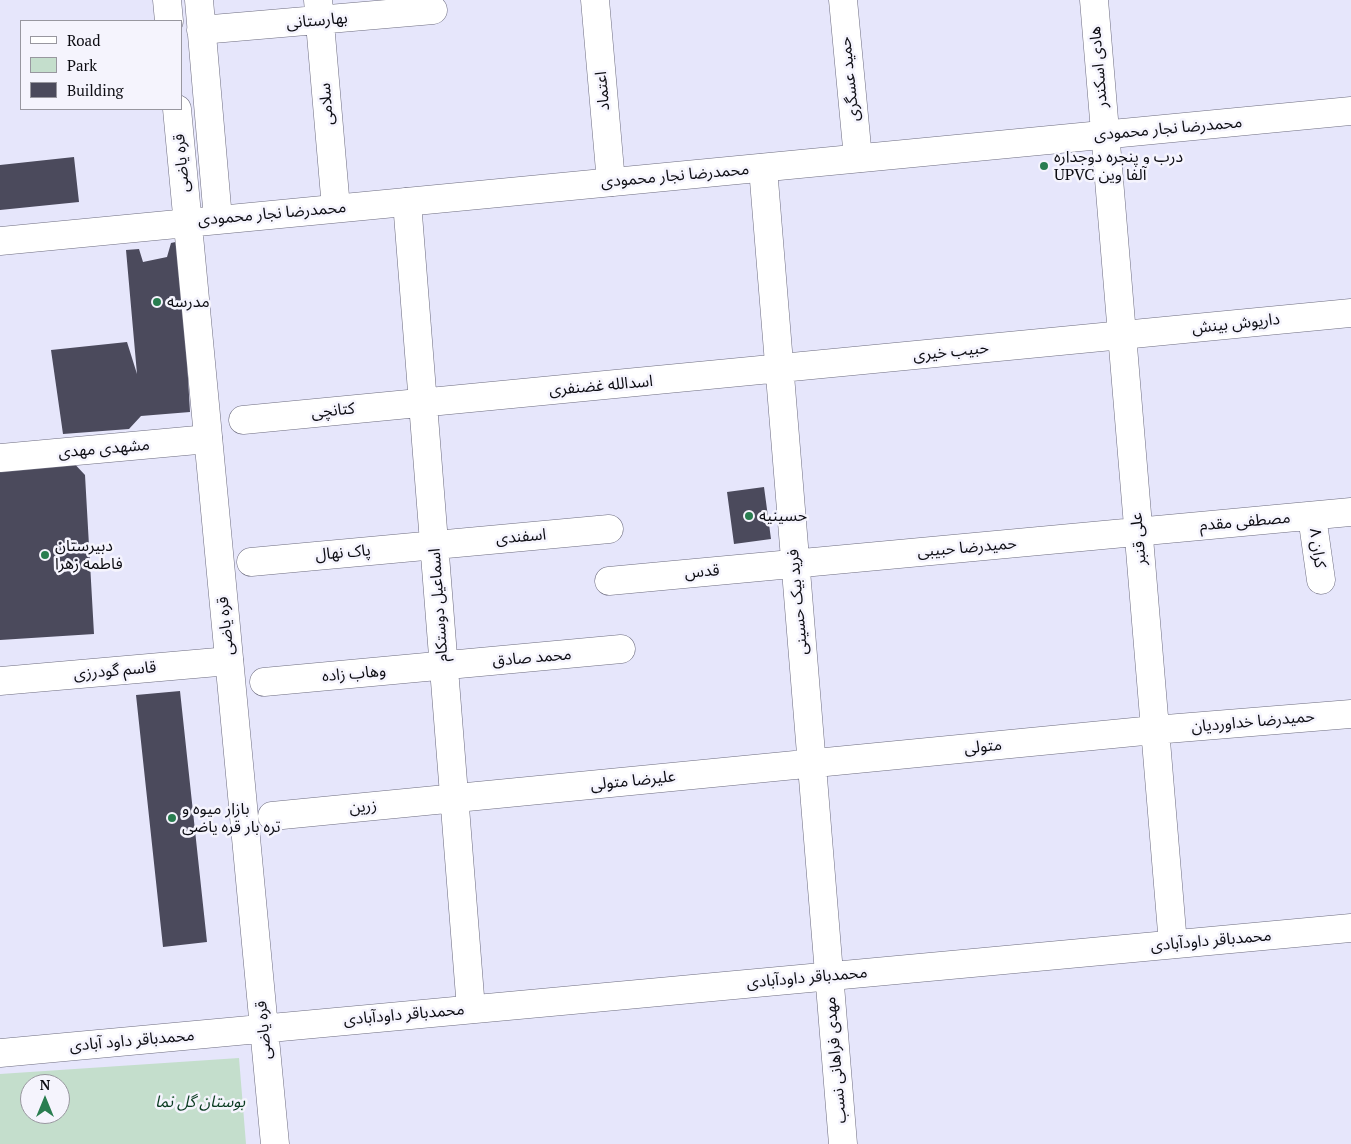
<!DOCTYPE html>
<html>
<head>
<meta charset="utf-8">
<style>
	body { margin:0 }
	#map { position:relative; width:1351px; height:1144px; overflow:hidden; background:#e6e6fb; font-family:"PT Serif",serif }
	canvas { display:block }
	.legend { position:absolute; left:20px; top:20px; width:162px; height:90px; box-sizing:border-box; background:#f5f4fd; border:1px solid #98979f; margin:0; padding:6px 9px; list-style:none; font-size:15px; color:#0c0c12 }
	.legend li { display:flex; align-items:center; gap:10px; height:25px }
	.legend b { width:25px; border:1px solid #98979f }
	.north { position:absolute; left:20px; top:1074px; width:50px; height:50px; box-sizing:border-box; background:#f5f4fd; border:1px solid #98979f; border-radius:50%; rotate:0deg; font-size:14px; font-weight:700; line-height:20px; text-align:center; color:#0c0c12 }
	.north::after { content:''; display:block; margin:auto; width:18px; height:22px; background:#297d50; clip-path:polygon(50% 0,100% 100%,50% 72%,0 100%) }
</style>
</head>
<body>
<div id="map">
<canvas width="1351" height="1144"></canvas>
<ul class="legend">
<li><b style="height:6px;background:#fff"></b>Road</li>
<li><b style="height:14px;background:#c4decc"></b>Park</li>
<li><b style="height:14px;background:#4b4a5c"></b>Building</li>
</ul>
<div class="north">N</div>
</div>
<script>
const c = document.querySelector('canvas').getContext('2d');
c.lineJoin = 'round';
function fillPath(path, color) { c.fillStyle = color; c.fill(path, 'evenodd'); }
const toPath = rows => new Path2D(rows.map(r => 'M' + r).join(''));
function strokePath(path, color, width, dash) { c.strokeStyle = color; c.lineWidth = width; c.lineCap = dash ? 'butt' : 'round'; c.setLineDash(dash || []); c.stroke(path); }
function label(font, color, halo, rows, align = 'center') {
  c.font = font + ' "PT Serif","Noto Sans Arabic",serif'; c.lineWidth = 5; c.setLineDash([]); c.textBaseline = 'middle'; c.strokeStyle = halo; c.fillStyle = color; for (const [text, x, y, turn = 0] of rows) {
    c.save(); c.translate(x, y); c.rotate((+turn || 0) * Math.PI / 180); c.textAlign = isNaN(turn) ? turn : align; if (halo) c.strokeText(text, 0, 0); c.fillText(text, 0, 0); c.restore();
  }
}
fillPath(toPath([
	[239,1058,246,1144,0,1144,0,1074],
	[30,1084,60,1084,60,1114,30,1114]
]), '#c4decc');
fillPath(toPath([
	[74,157,79,202,0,210,0,165],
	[180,241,190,412,141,416,129,429,63,434,51,350,127,342,137,374,126,250,139,249,143,262,167,257,171,243],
	[70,459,85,475,94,634,0,640,0,467],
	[764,487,771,539,734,544,727,492],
	[180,691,207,942,163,947,136,695]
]), '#4b4a5c');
const street = toPath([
	[199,0,218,219],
	[318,0,336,208],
	[595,0,611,182],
	[843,0,858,158],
	[1094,0,1173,944],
	[201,30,433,10],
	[763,168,843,1144],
	[407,202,471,1009],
	[243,420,1351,313],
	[0,458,208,439],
	[1312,516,1321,580],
	[251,562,609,529],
	[609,581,1351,512],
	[0,681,229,661],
	[264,682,621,649],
	[272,816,1154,730,1351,714]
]);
const secondary = toPath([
	[167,0,169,21],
	[177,109,275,1144],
	[0,241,1351,111],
	[0,1053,1351,928]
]);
strokePath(street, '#6d6c7f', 29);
strokePath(secondary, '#6d6c7f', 29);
strokePath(street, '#fff', 28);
strokePath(secondary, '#fff', 28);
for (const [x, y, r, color] of [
	[1044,166,5,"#297d50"],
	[157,302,5,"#297d50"],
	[749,516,5,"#297d50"],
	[45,555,5,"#297d50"],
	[172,818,5,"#297d50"]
]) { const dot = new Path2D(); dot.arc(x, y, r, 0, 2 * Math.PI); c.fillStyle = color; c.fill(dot); strokePath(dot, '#f5f4fd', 2); }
label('16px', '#0c0c12', '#f5f4fd', [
	["بهارستانی",317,21,-5],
	["هادی اسکندر",1099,67,-95],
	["حمید عسگری",850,79,-96],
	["اعتماد",603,91,-95],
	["سلامی",327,104,-95],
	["محمدرضا نجار محمودی",1168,129,-5],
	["قره یاضی",182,163,-95],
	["محمدرضا نجار محمودی",675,176,-5],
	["محمدرضا نجار محمودی",272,214,-5],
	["داریوش بینش",1236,324,-6],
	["حبیب خیری",951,352,-6],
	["اسدالله غضنفری",601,386,-5],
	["کتانچی",333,411,-6],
	["مشهدی مهدی",104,449,-5],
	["مصطفی مقدم",1245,522,-5],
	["اسفندی",521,537,-5],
	["علی قنبر",1139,539,-95],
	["حمیدرضا حبیبی",967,548,-5],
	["کران ۸",1317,548,82],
	["پاک نهال",343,553,-5],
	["قدس",702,572,-5],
	["فرید بیک حسینی",798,602,-95],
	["اسماعیل دوستکام",439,605,-94],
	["قره یاضی",226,626,-96],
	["محمد صادق",532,658,-5],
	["قاسم گودرزی",115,671,-5],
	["وهاب زاده",354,674,-5],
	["حمیدرضا خداوردیان",1253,722,-5],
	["متولی",983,747,-6],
	["علیرضا متولی",633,781,-6],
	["زرین",363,807,-6],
	["محمدباقر داودآبادی",1211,941,-5],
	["محمدباقر داودآبادی",807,978,-5],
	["محمدباقر داودآبادی",404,1015,-5],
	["قره یاضی",264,1030,-95],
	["محمدباقر داود آبادی",132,1041,-5],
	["مهدی فراهانی نسب",836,1060,-95]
]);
label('16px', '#0c0c12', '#f5f4fd', [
	["درب و پنجره دوجداره",1054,157],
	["UPVC آلفا وین",1054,175],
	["مدرسه",167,302],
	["حسینیه",759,516],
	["دبیرستان",55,546],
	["فاطمه زهرا",55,564],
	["بازار میوه و",182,809],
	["تره بار قره یاضی",182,827]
], 'left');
label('italic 16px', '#0b3c22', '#f5f4fd', [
	["بوستان گل نما",200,1102]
]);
</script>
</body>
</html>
